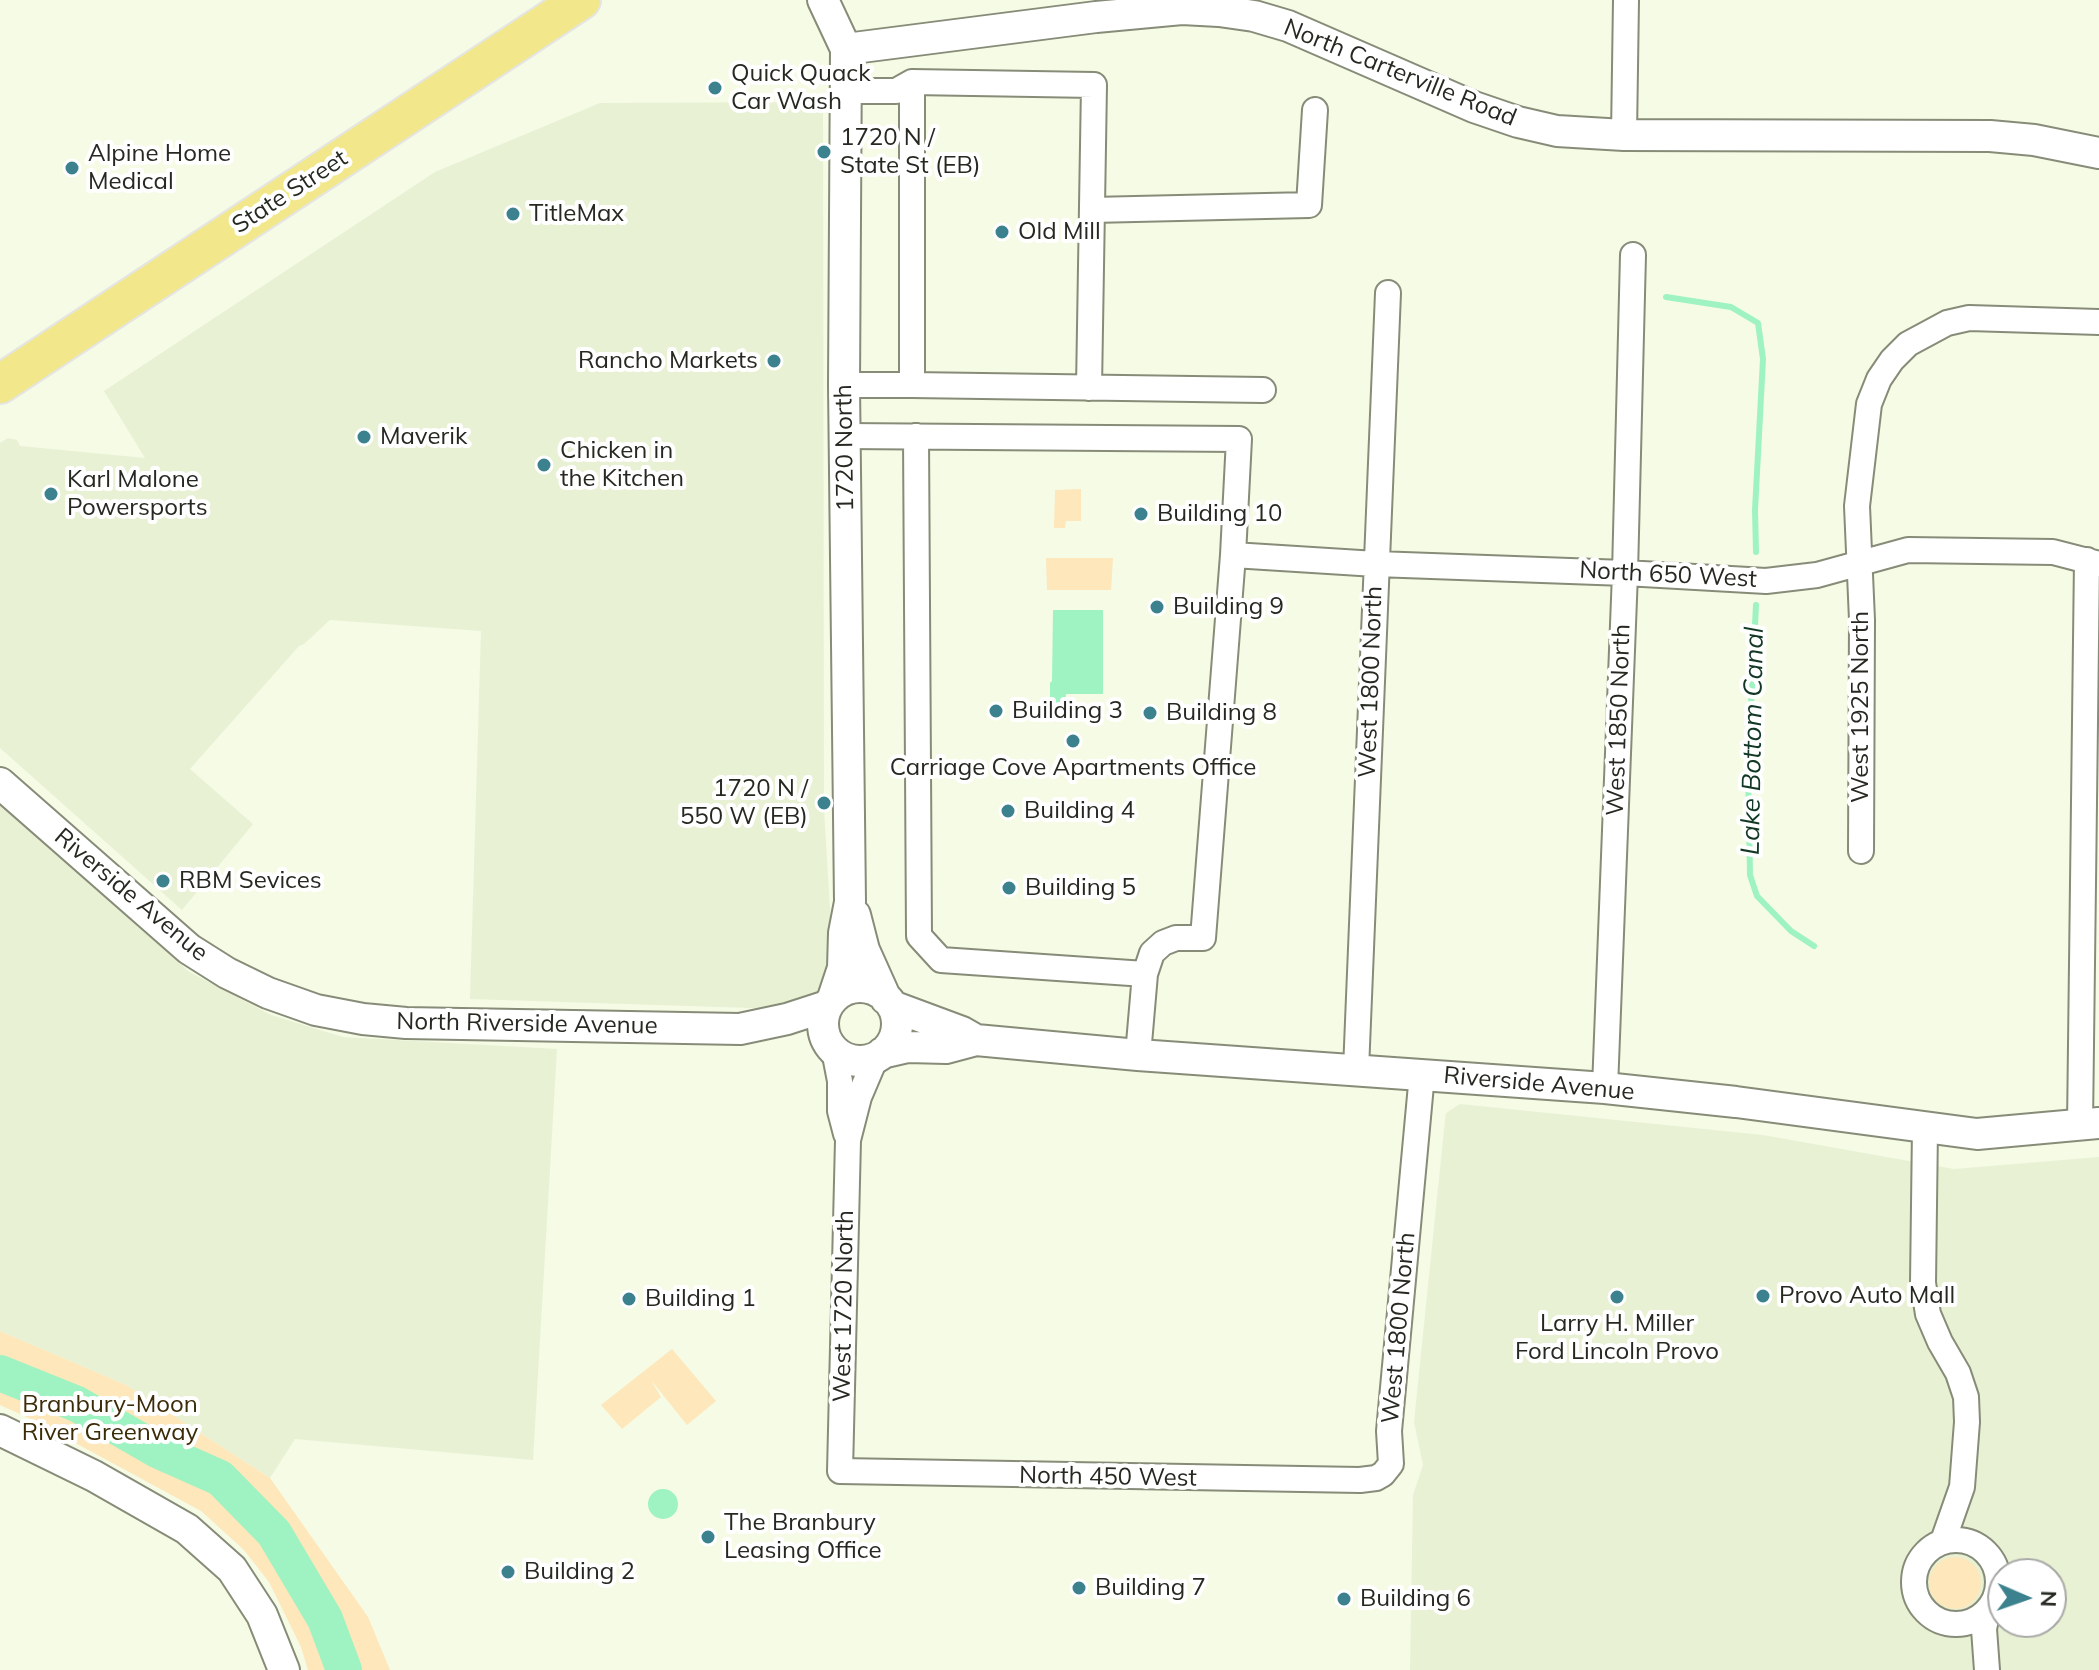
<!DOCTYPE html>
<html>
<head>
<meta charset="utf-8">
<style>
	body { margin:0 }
	#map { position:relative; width:2099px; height:1670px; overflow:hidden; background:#f5fbe5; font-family:Mulish,sans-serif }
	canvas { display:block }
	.north { position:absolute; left:1987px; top:1558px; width:80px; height:80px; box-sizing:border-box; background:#fff; border:2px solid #a8a9a6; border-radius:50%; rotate:92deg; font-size:22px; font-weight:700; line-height:32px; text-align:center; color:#262921 }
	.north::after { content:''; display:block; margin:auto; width:28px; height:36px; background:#3c818e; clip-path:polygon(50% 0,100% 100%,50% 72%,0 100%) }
</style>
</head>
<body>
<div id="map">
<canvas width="2099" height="1670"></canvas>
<div class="north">N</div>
</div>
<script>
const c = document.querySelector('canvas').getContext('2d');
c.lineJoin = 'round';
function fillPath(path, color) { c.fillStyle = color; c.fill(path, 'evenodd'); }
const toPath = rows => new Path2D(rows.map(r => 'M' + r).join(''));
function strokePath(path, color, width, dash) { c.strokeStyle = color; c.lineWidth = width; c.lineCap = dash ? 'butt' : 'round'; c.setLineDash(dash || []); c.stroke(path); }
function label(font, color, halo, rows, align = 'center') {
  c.font = font + ' Mulish,sans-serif'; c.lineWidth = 8; c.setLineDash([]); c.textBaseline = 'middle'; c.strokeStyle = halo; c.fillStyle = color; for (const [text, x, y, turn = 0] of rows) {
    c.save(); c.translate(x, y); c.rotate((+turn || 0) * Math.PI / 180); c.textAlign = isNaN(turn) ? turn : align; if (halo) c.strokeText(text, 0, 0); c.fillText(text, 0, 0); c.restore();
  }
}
fillPath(toPath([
	[823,102,824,809,833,959,827,982,818,993,782,1009,470,999,481,631,330,620,304,644,299,646,190,769,253,824,182,910,0,748,0,443,8,438,17,440,20,446,145,458,104,391,435,172,600,103],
	[0,803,188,971,271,1015,343,1037,557,1049,533,1460,295,1439,270,1478,126,1385,0,1331],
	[1460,1104,1763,1135,1954,1169,2099,1157,2099,1670,1410,1670,1413,1495,1423,1465,1414,1422,1445,1120,1446,1113],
	[2003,1574,2051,1574,2051,1622,2003,1622]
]), '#e8f1d4');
fillPath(toPath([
	[1081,489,1081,521,1066,521,1065,528,1054,528,1055,490],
	[1046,558,1113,558,1111,590,1047,590],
	[0,1331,126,1385,270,1478,368,1617,390,1670,308,1670,301,1647,269,1582,244,1550,201,1511,33,1420,0,1405],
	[672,1349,716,1401,687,1425,651,1380,661,1397,622,1429,601,1405],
	'1929 1583a26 26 0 1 1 52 0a26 26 0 1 1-52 0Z'
]), '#fde7bb');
fillPath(toPath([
	[1053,610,1103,610,1103,694,1066,694,1065,705,1050,705,1050,683,1052,681],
	'648 1504a15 15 0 1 1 30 0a15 15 0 1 1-30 0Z'
]), '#9ff3c2');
strokePath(toPath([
	[1666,297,1731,307,1758,323,1763,359,1755,510,1756,552],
	[1756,605,1748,766,1750,875,1757,896,1791,931,1814,946]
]), '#9ff3c2', 6);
strokePath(toPath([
	[0,1373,77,1404,157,1450,220,1478,274,1533,325,1619,344,1670]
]), '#9ff3c2', 36);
const minor = toPath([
	[912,82,1094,85,1089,388],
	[845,91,896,91,912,82,912,385,1263,390],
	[1624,135,1626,0],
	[1092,210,1309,205,1315,110],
	[844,385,912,385],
	[845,436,1239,439,1233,555,1203,938,1176,938,1163,943,1152,953,1145,974,941,960,919,936,916,436],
	[1233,555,1376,564,1625,573,1766,581,1817,575,1908,550,2053,552,2099,564],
	[1861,851,1862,620,1857,506,1869,404,1879,379,1892,360,1908,344,1947,323,1969,318,2099,322],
	[834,1050,840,1081,840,1111,846,1134],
	[1138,1055,1145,974],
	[876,1057,859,1097,848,1140,840,1471,1360,1480,1376,1478,1383,1474,1391,1464,1389,1431,1422,1074],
	[1356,1070,1388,293],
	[1605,1088,1625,573,1633,255],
	[2080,1125,2087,560],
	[1925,1128,1923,1283,1928,1314,1940,1342,1958,1373,1966,1397,1967,1422,1962,1487,1943,1541],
	'1914 1582a42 42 0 1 1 84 0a42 42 0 1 1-84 0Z',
	[1987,1670,1984,1629,1988,1609]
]);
const tertiary = toPath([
	[823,0,846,49,844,385,850,902,844,933,843,968,833,998],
	[846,49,1096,17,1182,9,1219,11,1254,16,1288,26,1474,107,1518,122,1557,131,1624,135,1990,136,2034,140,2099,153],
	[0,783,189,949,227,973,268,993,316,1010,363,1019,406,1023,740,1029,787,1019,827,1006],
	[855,915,864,950,886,999],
	'823 1024a37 37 0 1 1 74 0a37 37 0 1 1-74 0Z',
	[892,1006,962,1032,976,1040],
	[882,1053,908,1047,946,1048,976,1040,1138,1055,1605,1088,1736,1102,1977,1134,2099,1123],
	[0,1430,94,1476,187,1529,232,1569,262,1615,284,1670]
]);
const primary = toPath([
	[0,384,581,0]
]);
strokePath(minor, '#868c78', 28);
strokePath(tertiary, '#868c78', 34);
strokePath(primary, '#e5e5e4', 42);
strokePath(minor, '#fff', 24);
strokePath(tertiary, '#fff', 30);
strokePath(primary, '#f2e88b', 38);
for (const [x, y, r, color] of [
	[715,88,8,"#3c818e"],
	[824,152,8,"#3c818e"],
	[72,168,8,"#3c818e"],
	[513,214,8,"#3c818e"],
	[1002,232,8,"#3c818e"],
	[774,361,8,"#3c818e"],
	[364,437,8,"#3c818e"],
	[544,465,8,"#3c818e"],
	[51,494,8,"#3c818e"],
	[1141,514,8,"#3c818e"],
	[1157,607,8,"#3c818e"],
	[996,711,8,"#3c818e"],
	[1150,713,8,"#3c818e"],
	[1073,741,8,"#3c818e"],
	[824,803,8,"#3c818e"],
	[1008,811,8,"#3c818e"],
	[163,881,8,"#3c818e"],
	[1009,888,8,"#3c818e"],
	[1763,1296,8,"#3c818e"],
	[1617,1297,8,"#3c818e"],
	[629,1299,8,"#3c818e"],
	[708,1537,8,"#3c818e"],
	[508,1572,8,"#3c818e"],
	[1079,1588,8,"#3c818e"],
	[1344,1599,8,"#3c818e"]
]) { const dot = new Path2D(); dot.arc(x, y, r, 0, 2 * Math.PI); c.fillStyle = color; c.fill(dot); strokePath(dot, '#fff', 3); }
label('24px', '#262921', '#fff', [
	["North Carterville Road",1400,73,22],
	["State Street",290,192,-33],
	["1720 North",845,448,-91],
	["North 650 West",1668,575,3],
	["West 1800 North",1371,682,-88],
	["West 1925 North",1861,707,-90],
	["West 1850 North",1619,720,-88],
	["Riverside Avenue",131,895,40],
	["North Riverside Avenue",527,1024,1],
	["Riverside Avenue",1539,1084,5],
	["West 1720 North",844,1306,-89],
	["West 1800 North",1399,1328,-85],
	["North 450 West",1108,1477,1]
]);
label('24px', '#262921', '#fff', [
	["Quick Quack",731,74],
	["Car Wash",731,102],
	["1720 N /",840,138],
	["State St (EB)",840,166],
	["Alpine Home",88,154],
	["Medical",88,182],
	["TitleMax",529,214],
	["Old Mill",1018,232],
	["Rancho Markets",758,361,"right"],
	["Maverik",380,437],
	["Chicken in",560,451],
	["the Kitchen",560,479],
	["Karl Malone",67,480],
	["Powersports",67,508],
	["Building 10",1157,514],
	["Building 9",1173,607],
	["Building 3",1012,711],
	["Building 8",1166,713],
	["Carriage Cove Apartments Office",1073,768,"center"],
	["1720 N /",808,789,"right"],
	["550 W (EB)",808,817,"right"],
	["Building 4",1024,811],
	["RBM Sevices",179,881],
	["Building 5",1025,888],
	["Provo Auto Mall",1779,1296],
	["Building 1",645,1299],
	["Larry H. Miller",1617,1324,"center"],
	["Ford Lincoln Provo",1617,1352,"center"],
	["The Branbury",724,1523],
	["Leasing Office",724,1551],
	["Building 2",524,1572],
	["Building 7",1095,1588],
	["Building 6",1360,1599]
], 'left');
label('24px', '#3b2b07', '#fff', [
	["Branbury-Moon",110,1405],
	["River Greenway",110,1433]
]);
label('italic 26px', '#123724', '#fff', [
	["Lake Bottom Canal",1753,741,-89]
]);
</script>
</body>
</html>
